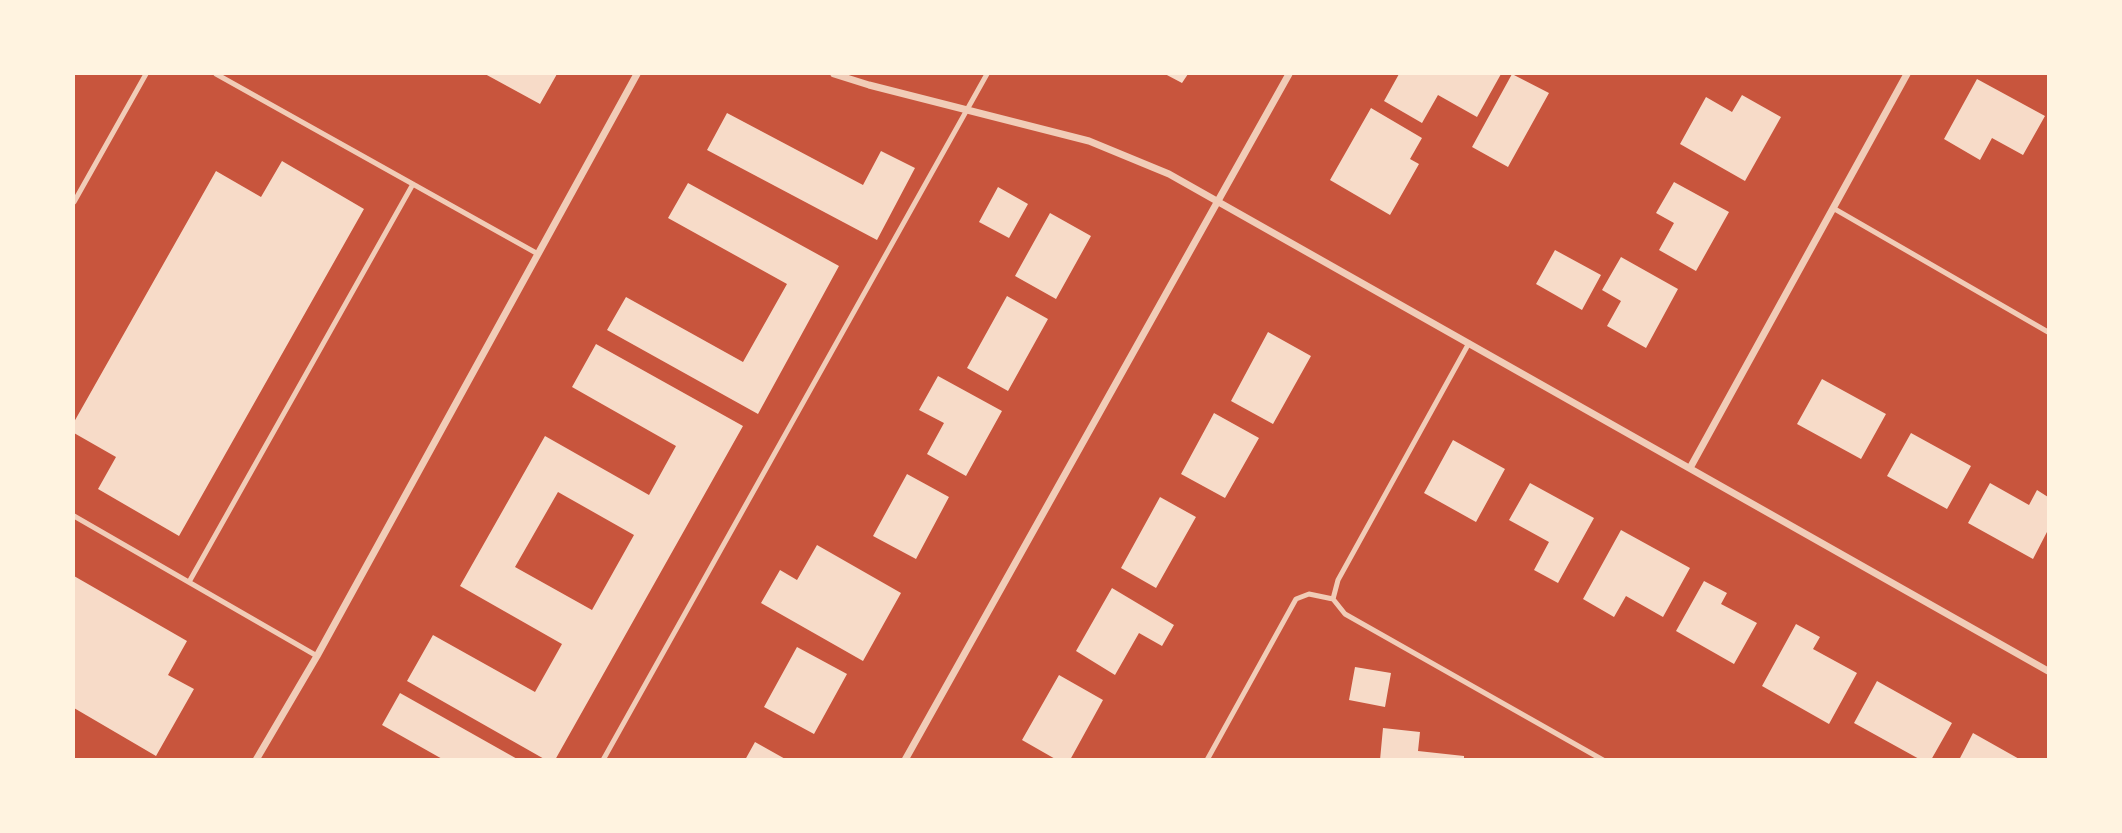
<!DOCTYPE html>
<html>
<head>
<meta charset="utf-8">
<style>
	body { margin:0 }
	#map { position:relative; width:2122px; height:833px; overflow:hidden; background:#c8553d; font-family:"Crimson Pro",serif }
	canvas { display:block }
	.frame { position:absolute; inset:0; border:75px solid #fff3e0; pointer-events:none }
</style>
</head>
<body>
<div id="map">
<canvas width="2122" height="833"></canvas>
<div class="frame"></div>
</div>
<script>
const c = document.querySelector('canvas').getContext('2d');
c.lineJoin = 'round';
function fillPath(path, color) { c.fillStyle = color; c.fill(path, 'evenodd'); }
const toPath = rows => new Path2D(rows.map(r => 'M' + r).join(''));
function strokePath(path, color, width, dash) { c.strokeStyle = color; c.lineWidth = width; c.lineCap = dash ? 'butt' : 'round'; c.setLineDash(dash || []); c.stroke(path); }
fillPath(toPath([
	[485,74,557,74,540,104],
	[1165,74,1188,74,1182,83],
	[1399,74,1501,74,1477,117,1438,95,1422,123,1384,101],
	[1512,74,1549,93,1508,167,1472,147],
	[1977,79,2045,116,2023,155,1992,138,1980,160,1944,139],
	[1742,95,1781,117,1745,181,1680,144,1706,97,1732,112],
	[1371,108,1422,138,1410,159,1419,164,1390,215,1330,180],
	[727,113,863,185,881,151,915,168,877,240,707,150],
	[282,161,364,209,179,536,98,489,116,457,74,433,74,422,216,171,261,197],
	[1674,182,1729,212,1696,271,1659,250,1674,223,1656,213],
	[688,183,839,266,758,414,607,330,626,297,743,362,787,284,668,218],
	[998,187,1028,204,1009,238,979,222],
	[1050,213,1091,236,1056,299,1015,276],
	[1555,250,1601,275,1582,310,1536,284],
	[1621,257,1678,289,1646,348,1607,326,1621,301,1602,290],
	[1007,296,1048,319,1008,391,967,368],
	[1268,332,1311,356,1273,424,1231,401],
	[596,344,743,426,555,760,546,760,407,681,433,635,535,692,562,644,460,586,545,436,649,495,676,446,572,387],
	[558,492,634,535,592,610,515,567],
	[938,376,1002,411,966,476,927,454,944,423,919,410],
	[1822,379,1886,414,1861,459,1797,424],
	[1214,413,1259,438,1225,498,1181,474],
	[1911,433,1971,466,1947,509,1887,476],
	[1453,440,1505,469,1476,522,1424,493],
	[907,474,949,497,916,559,873,536],
	[1530,483,1594,518,1558,583,1534,570,1549,542,1509,520],
	[1990,483,2029,505,2037,490,2048,497,2048,530,2033,559,1968,523],
	[1160,497,1196,517,1156,588,1121,568],
	[1621,530,1690,568,1663,617,1626,596,1614,617,1583,599],
	[817,545,901,593,863,661,761,603,780,570,797,580],
	[74,576,187,641,168,675,194,689,156,756,74,708],
	[1704,581,1727,593,1721,604,1757,623,1734,664,1676,631],
	[1112,588,1174,625,1162,646,1139,633,1115,675,1076,651],
	[1796,624,1820,637,1813,649,1857,673,1829,724,1762,686],
	[797,647,847,674,814,734,764,707],
	[1355,667,1391,673,1385,707,1349,700],
	[1059,675,1103,700,1070,760,1057,760,1022,740],
	[1877,681,1952,723,1931,760,1921,760,1854,723],
	[400,693,519,760,444,760,382,725],
	[1383,728,1420,732,1418,751,1464,756,1464,760,1380,760],
	[1973,733,2021,760,1959,760],
	[755,742,787,760,745,760]
]), '#f7dbc8');
strokePath(toPath([
	[216,74,538,254],
	[74,202,146,74],
	[1833,208,2048,332],
	[1469,343,1338,580,1333,599,1345,614,1603,760],
	[74,516,317,656],
	[189,582,413,184],
	[603,760,987,74],
	[1207,760,1296,599,1309,594,1333,599]
]), '#f1ccb7', 5);
strokePath(toPath([
	[834,74,869,85,1089,141,1169,174,2048,671],
	[1690,468,1907,74],
	[256,760,317,656,637,74],
	[905,760,1289,74]
]), '#f1ccb7', 7);
</script>
</body>
</html>
